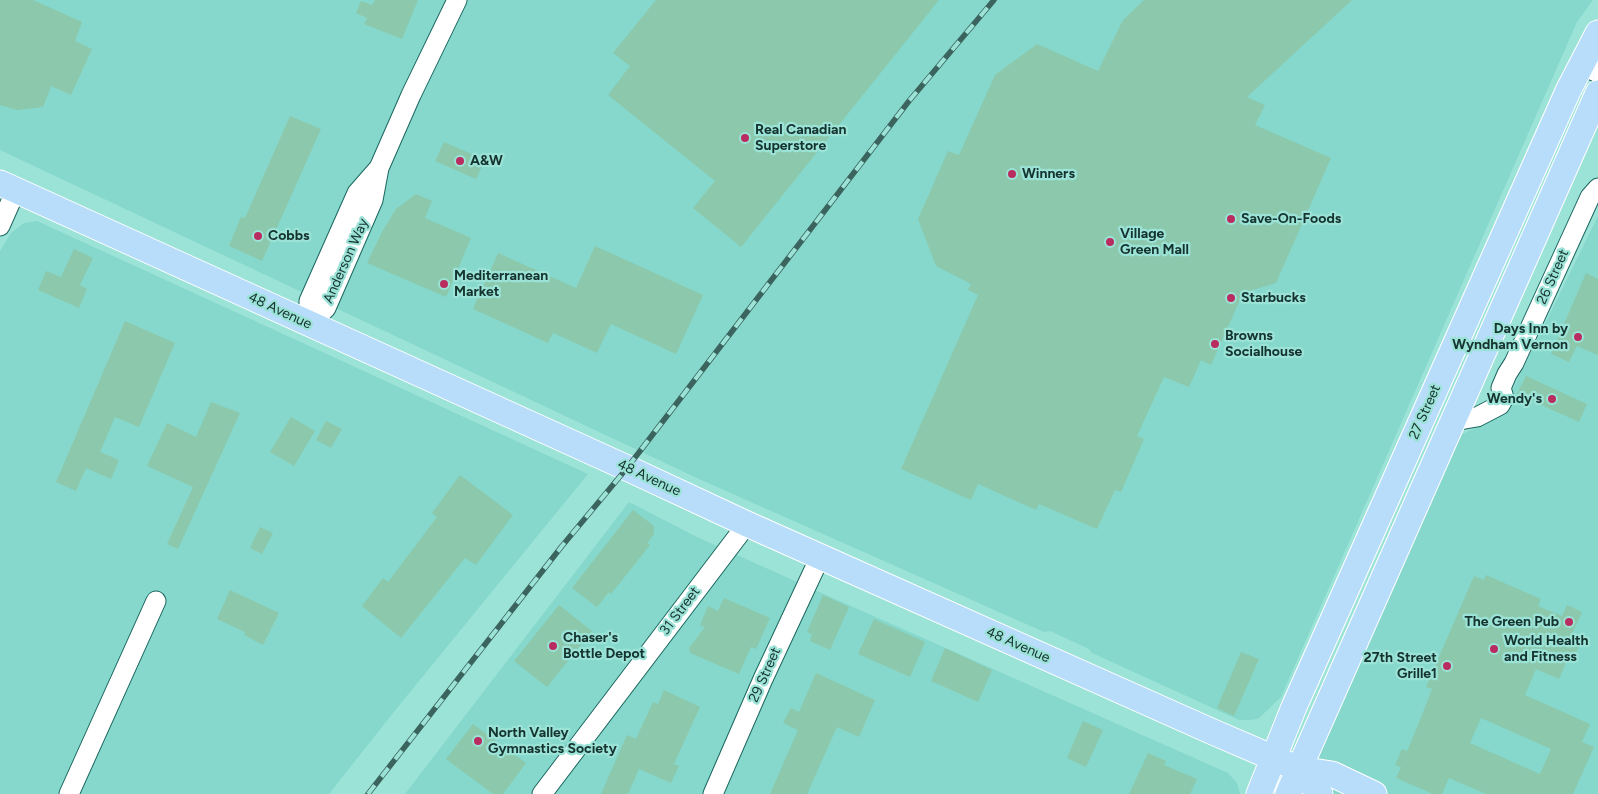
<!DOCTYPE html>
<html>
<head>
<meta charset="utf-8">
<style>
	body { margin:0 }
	canvas { display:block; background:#9be2d7 }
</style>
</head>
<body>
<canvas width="1598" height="794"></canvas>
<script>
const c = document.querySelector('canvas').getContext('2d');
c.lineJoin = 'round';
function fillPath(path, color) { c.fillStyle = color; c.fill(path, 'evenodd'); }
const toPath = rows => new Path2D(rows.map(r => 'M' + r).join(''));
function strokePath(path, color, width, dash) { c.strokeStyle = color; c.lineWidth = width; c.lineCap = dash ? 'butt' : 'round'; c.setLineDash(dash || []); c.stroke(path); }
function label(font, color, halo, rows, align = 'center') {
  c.font = font + ' Figtree,sans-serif'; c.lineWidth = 4.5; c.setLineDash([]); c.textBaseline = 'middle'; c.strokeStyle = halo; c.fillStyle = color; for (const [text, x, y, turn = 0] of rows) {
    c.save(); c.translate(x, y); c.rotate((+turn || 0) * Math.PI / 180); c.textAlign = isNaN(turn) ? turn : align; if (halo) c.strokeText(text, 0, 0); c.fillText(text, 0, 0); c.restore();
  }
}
fillPath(toPath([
	[0,0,1593,0,1577,22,1281,697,1258,719,1248,720,1239,720,1092,653,1089,649,1050,631,1044,632,699,479,0,150],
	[1598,216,1598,794,1300,794,1462,434,1487,423,1502,411],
	[37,221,588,474,397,708,329,794,0,794,0,251,11,233,24,223],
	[629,502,697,537,826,595,1228,773,1237,783,1240,794,405,794]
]), '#86d8cc');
fillPath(toPath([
	[0,0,33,0,82,22,75,41,92,49,71,95,51,86,43,107,17,110,0,105],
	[375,0,418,0,402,39,364,24,367,18,356,13,361,1,372,5],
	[656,0,939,0,741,247,693,208,715,181,608,95,630,66,613,53],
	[1144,0,1352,0,1247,97,1265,105,1255,125,1331,158,1276,283,1243,293,1211,365,1201,360,1189,387,1164,377,1137,436,1144,439,1121,492,1115,490,1097,529,1039,504,1036,510,978,484,971,500,901,469,978,295,968,290,971,284,936,266,918,219,948,151,959,155,995,75,1037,44,1098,71,1123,20],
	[290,116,321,129,262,261,229,246,241,217,245,218],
	[444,142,485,160,476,179,435,161],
	[416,194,432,201,425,218,471,238,446,297,367,263,382,232,396,209],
	[595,246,703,295,676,354,611,324,597,353,553,333,548,343,473,309,498,253,576,288],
	[74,249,93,258,80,285,87,289,79,308,38,290,46,271,61,277],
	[1586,273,1598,279,1598,355,1577,346,1569,362,1551,354],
	[125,321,175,343,139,427,115,417,100,452,119,460,111,479,86,468,76,491,56,482],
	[1526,376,1587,404,1579,422,1517,394],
	[211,402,240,413,178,549,167,544,193,487,147,466,167,423,196,437],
	[291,417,315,431,294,466,270,452],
	[326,421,342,429,331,448,316,440],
	[460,475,513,515,476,565,465,558,401,638,362,606,383,578,388,582,437,517,432,513],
	[633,510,654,526,654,534,647,543,650,545,611,594,609,592,597,607,572,588],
	[260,527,273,533,262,554,250,548],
	[1486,575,1541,599,1538,606,1562,616,1567,605,1582,612,1571,636,1582,640,1572,662,1567,660,1559,679,1536,669,1525,695,1590,724,1582,742,1594,747,1573,794,1486,794,1449,778,1442,794,1433,794,1396,778,1401,767,1395,765,1402,749,1407,751,1418,725,1432,689,1426,687,1474,576,1484,580],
	[1481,718,1551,749,1540,774,1470,743],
	[230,590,279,613,263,645,244,635,245,632,217,619],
	[823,595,849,607,830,650,810,641,812,634,807,632],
	[724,598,770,618,756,649,751,647,739,674,690,653,689,648,705,627,700,625,708,606,718,611],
	[559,605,592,631,547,687,514,661],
	[874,619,925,642,910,677,858,654],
	[945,648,992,670,978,702,931,681],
	[1241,652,1259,659,1234,716,1217,708],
	[816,673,875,700,859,737,837,727,807,794,770,794,798,730,783,723,791,708,799,712],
	[664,690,700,707,674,764,679,766,671,783,639,769,628,794,601,794,627,735,636,739,653,702,658,704],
	[1083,721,1103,730,1086,767,1067,758],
	[473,724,526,763,503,794,493,794,446,759],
	[1148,753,1166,761,1164,765,1197,779,1190,794,1129,794]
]), '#8cc8ac');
const minor = toPath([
	[1581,65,1598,73],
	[0,226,16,190],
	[309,325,326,308,373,200,379,168,411,95,457,0],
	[309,325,309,301,357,193,378,169],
	[1454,421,1477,417,1500,405,1504,398,1501,388,1507,374,1514,363,1590,197,1598,188],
	[69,794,156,601],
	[542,794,747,524],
	[713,794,763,679,820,557]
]);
const major = toPath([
	[0,183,627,468,747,524,1213,732,1299,769,1332,774,1374,794],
	[1299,769,1320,794],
	[1259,794,1294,707,1568,91,1598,33],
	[1288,794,1598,93]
]);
strokePath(minor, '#1a665e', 21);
strokePath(major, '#fff', 27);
strokePath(minor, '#fff', 19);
strokePath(major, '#b8ddfb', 25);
const rail = toPath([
	[368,794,562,546,627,468,909,101,994,0]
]);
strokePath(rail, '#3b645e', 5.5);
strokePath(rail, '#9be2d7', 4, [11]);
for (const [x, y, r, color] of [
	[745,138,5,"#b92c60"],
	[460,161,5,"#b92c60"],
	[1012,174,5,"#b92c60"],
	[1231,219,5,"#b92c60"],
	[258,236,5,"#b92c60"],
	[1110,242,5,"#b92c60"],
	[444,284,5,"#b92c60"],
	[1231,298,5,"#b92c60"],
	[1578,337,5,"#b92c60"],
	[1215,344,5,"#b92c60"],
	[1552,399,5,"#b92c60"],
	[1569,622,5,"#b92c60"],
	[553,646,5,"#b92c60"],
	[1494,649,5,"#b92c60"],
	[1447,666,5,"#b92c60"],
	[478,741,5,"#b92c60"]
]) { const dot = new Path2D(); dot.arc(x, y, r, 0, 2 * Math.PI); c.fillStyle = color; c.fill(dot); strokePath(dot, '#9be2d7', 2); }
label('bold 14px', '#15332f', '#9be2d7', [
	["Real Canadian",755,130],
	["Superstore",755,146],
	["A&W",470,161],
	["Winners",1022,174],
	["Save-On-Foods",1241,219],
	["Village",1120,234],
	["Green Mall",1120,250],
	["Cobbs",268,236],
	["Mediterranean",454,276],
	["Market",454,292],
	["Starbucks",1241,298],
	["Days Inn by",1568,329,"right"],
	["Wyndham Vernon",1568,345,"right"],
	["Browns",1225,336],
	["Socialhouse",1225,352],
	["Wendy's",1542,399,"right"],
	["The Green Pub",1559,622,"right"],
	["Chaser's",563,638],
	["Bottle Depot",563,654],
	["World Health",1504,641],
	["and Fitness",1504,657],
	["27th Street",1437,658,"right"],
	["Grille1",1437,674,"right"],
	["North Valley",488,733],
	["Gymnastics Society",488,749]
], 'left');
label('14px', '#15332f', '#9be2d7', [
	["Anderson Way",346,261,-66],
	["26 Street",1553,277,-66],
	["48 Avenue",280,311,25],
	["27 Street",1425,412,-66],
	["48 Avenue",649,478,25],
	["31 Street",680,611,-53],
	["48 Avenue",1018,645,24],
	["29 Street",765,675,-66]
]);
</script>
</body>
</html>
